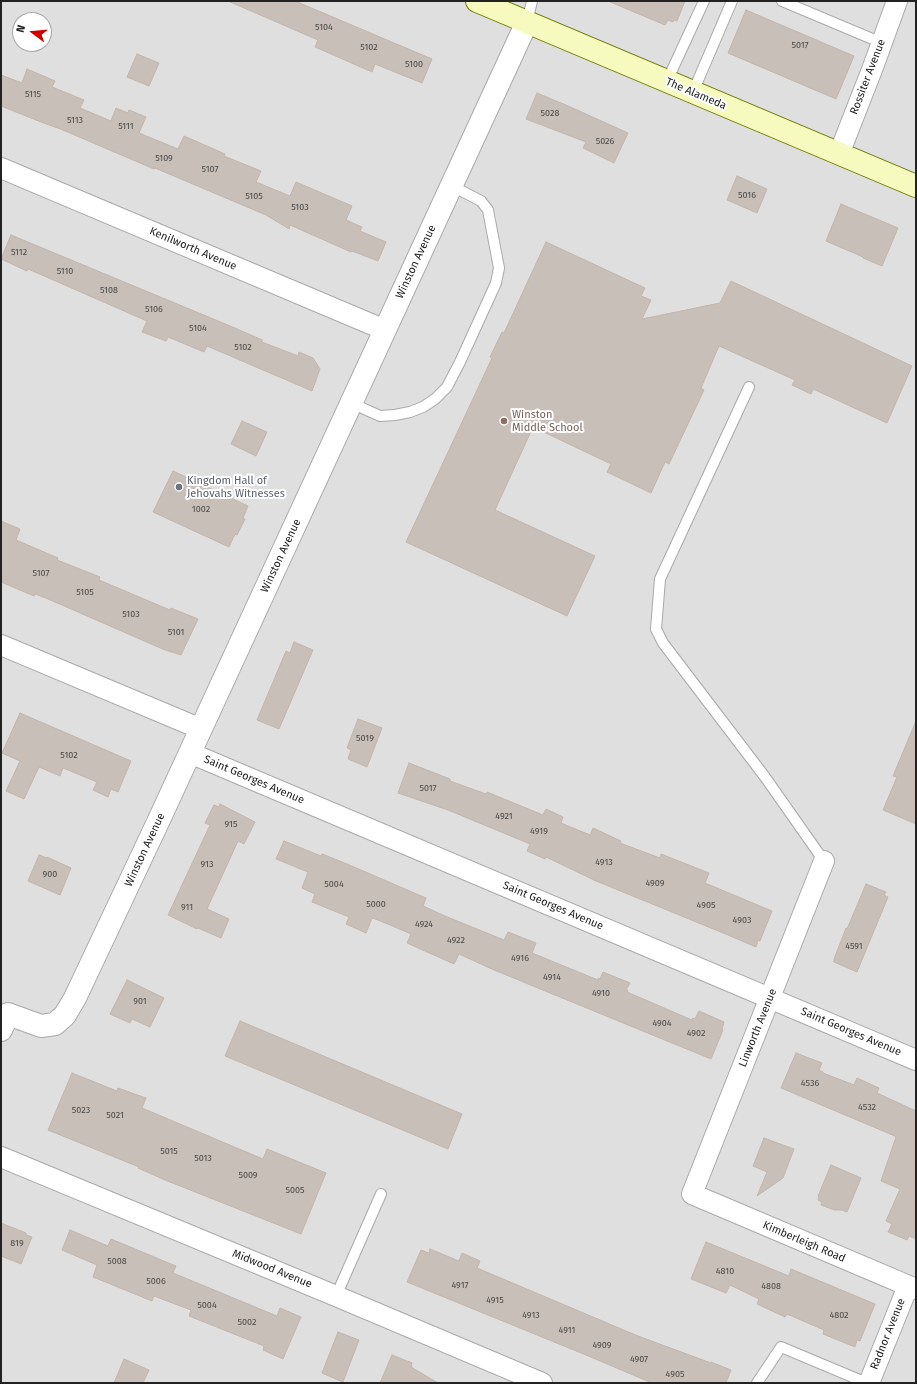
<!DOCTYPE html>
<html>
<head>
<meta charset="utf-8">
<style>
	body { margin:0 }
	#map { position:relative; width:917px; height:1384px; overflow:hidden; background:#f2efe9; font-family:"Fira Sans",sans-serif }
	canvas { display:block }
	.frame { position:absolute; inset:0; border:2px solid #222; pointer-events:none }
	.north { position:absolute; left:12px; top:12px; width:40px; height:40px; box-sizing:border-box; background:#fff; border:1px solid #a7a7a7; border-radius:50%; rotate:286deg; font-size:11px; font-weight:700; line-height:16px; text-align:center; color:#222 }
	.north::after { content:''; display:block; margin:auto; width:14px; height:18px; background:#d40000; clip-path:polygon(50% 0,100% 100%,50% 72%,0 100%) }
</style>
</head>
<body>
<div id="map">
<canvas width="917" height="1384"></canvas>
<div class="frame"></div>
<div class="north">N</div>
</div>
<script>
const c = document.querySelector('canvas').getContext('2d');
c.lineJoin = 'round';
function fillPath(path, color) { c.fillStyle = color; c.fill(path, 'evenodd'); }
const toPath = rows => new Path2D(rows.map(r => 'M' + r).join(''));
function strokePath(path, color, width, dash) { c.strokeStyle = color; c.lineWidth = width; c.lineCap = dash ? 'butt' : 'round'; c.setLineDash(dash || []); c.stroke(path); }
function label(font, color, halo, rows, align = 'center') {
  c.font = font + ' "Fira Sans",sans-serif'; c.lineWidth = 4; c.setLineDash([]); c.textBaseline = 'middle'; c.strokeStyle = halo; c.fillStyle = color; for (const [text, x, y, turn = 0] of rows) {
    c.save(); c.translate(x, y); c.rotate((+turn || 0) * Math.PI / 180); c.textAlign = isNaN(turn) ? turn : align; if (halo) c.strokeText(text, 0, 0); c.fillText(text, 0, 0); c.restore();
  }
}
fillPath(toPath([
	[1,1,916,1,916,1383,1,1383],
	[20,20,44,20,44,44,20,44]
]), '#e0dfdf');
const building = toPath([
	[228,1,295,1,432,59,422,83,375,64,372,72,315,47,318,40,228,1],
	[608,1,685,1,677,21,674,20,673,22,668,20,665,25,608,1],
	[746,10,854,56,836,99,728,53,746,10],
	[137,54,159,63,149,86,127,77,137,54],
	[27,69,55,81,52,87,84,100,80,108,111,121,116,108,128,113,129,110,146,117,139,133,178,149,184,136,225,154,224,156,261,171,256,182,290,196,296,182,352,206,346,220,362,227,360,231,386,242,378,261,352,251,351,252,290,225,289,229,266,215,155,168,154,169,58,128,46,124,1,106,1,75,22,83,27,69],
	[537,93,566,105,628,133,614,163,583,148,586,142,526,119,537,93],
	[737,176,767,189,757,213,727,200,737,176],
	[841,204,898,228,882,266,863,258,863,257,826,241,841,204],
	[11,235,235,328,260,339,262,340,262,342,298,356,299,352,313,358,320,369,312,391,207,346,204,352,168,337,166,341,142,332,147,321,28,269,27,271,1,259,11,235],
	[546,242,645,288,641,296,651,300,642,319,720,303,731,281,912,366,887,423,813,389,811,394,792,385,795,380,719,346,701,388,704,390,669,464,665,462,651,493,607,472,611,464,533,427,495,510,595,556,567,616,406,542,492,358,490,357,502,332,504,333,546,242],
	[242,421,267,432,256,456,231,444,242,421],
	[173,471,248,506,243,518,245,519,237,535,235,534,229,547,153,512,173,471],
	[1,521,20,529,16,540,58,558,57,560,100,577,99,580,170,610,171,608,198,619,181,655,165,650,48,599,35,594,34,596,1,582,1,521],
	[294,642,313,650,279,729,257,720,286,651,290,653,294,642],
	[20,713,131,761,118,792,111,789,108,797,93,790,97,782,63,768,60,776,39,767,24,799,6,791,20,761,2,753,20,713],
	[358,719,382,728,367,767,348,759,351,750,347,748,358,719],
	[916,721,916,824,883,810,897,777,893,776,916,721],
	[409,763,450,779,450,781,486,794,487,792,543,815,546,809,563,817,561,823,590,835,593,828,621,841,620,843,660,858,661,854,709,873,705,883,772,911,760,941,758,940,756,947,728,935,596,881,546,857,545,859,527,851,530,844,448,810,398,793,409,763],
	[220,804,255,822,244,844,238,841,207,909,229,919,221,938,198,928,197,929,168,915,210,825,205,823,214,805,219,807,220,804],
	[284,841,321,856,322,854,347,864,426,898,423,906,445,916,504,940,508,932,536,943,532,953,598,980,598,978,600,979,603,972,630,983,626,990,628,990,627,992,692,1020,693,1018,695,1019,699,1011,724,1022,722,1029,723,1030,711,1059,494,970,459,954,454,964,407,943,411,934,378,920,372,918,366,933,346,924,349,917,312,902,315,894,302,888,308,872,276,859,284,841],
	[39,855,47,858,47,857,71,868,60,895,28,881,39,855],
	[866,884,886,892,884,895,888,897,857,972,834,962,834,959,846,928,847,929,850,922,866,884],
	[127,980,164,998,150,1027,132,1019,130,1023,110,1014,127,980],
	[240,1021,462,1114,448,1149,225,1056,240,1021],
	[796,1053,822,1063,819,1070,823,1072,823,1073,854,1085,857,1078,879,1088,877,1093,916,1111,916,1239,909,1236,907,1240,888,1232,892,1224,886,1221,900,1189,881,1181,896,1137,895,1136,781,1088,796,1053],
	[72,1073,117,1091,118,1088,146,1098,142,1108,263,1159,267,1149,326,1173,301,1234,165,1180,138,1168,139,1167,48,1130,72,1073],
	[764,1138,794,1149,783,1178,757,1196,767,1172,753,1166,764,1138],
	[831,1165,861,1178,847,1212,842,1210,834,1210,821,1205,822,1202,818,1200,819,1196,818,1196,831,1165],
	[1,1223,26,1233,26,1235,32,1237,21,1264,1,1256,1,1223],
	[70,1230,108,1246,111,1239,176,1266,173,1273,277,1316,280,1308,301,1317,283,1359,263,1350,264,1346,189,1316,191,1310,154,1296,152,1301,93,1277,97,1265,62,1250,70,1230],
	[706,1242,789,1276,791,1269,875,1304,860,1341,857,1340,855,1347,823,1334,824,1330,787,1314,785,1317,757,1304,759,1299,730,1285,726,1293,691,1279,706,1242],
	[430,1249,459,1261,462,1253,480,1261,477,1268,638,1336,711,1363,711,1362,731,1370,726,1383,652,1383,586,1355,407,1282,421,1250,429,1253,430,1249],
	[338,1332,359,1340,343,1382,322,1373,338,1332],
	[392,1355,412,1363,411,1367,438,1383,380,1383,392,1355],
	[124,1359,149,1370,143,1383,114,1383,124,1359]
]);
fillPath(building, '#c7bfb8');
strokePath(building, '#c4b6ab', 1);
const service = toPath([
	[782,1,882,43],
	[527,22,532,1],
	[667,81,704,1],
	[693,92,732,1],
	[749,387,660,579,656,629,663,643,765,777,824,861],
	[351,403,380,416,395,415,410,412,423,407,435,399,447,387,460,362,496,283,499,268,488,210,481,201,452,186],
	[336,1296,381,1194],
	[757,1383,781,1347,867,1383]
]);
const minor = toPath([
	[839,154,873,67,897,1],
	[1,168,385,330],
	[1,645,201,729],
	[190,753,916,1060],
	[824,861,692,1194,916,1289],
	[1,1157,336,1296,542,1383],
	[869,1383,908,1286]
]);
const tertiary = toPath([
	[1,1030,8,1014,41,1026,55,1024,65,1015,75,998,158,822,527,22]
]);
const secondary = toPath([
	[477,1,916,186]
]);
strokePath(service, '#a9a9a9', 12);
strokePath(minor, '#a9a9a9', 22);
strokePath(tertiary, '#a9a9a9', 24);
strokePath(secondary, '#707d05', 24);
strokePath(service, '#fff', 10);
strokePath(minor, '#fff', 20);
strokePath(tertiary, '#fff', 22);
strokePath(secondary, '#f7fabf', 22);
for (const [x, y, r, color] of [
	[504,421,4,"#8d6e63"],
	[179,487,4,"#6b7280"]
]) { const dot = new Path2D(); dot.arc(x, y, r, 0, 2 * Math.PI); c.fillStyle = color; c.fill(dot); strokePath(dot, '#fff', 1.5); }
label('9px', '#4b4948', null, [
	["5104",324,27],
	["5017",800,45],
	["5102",369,47],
	["5100",414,64],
	["5115",33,94],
	["5028",550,113],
	["5113",75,120],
	["5111",126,126],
	["5026",605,141],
	["5109",164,158],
	["5107",210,169],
	["5016",747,195],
	["5105",254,196],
	["5103",300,207],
	["5112",19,252],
	["5110",65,271],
	["5108",109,290],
	["5106",154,309],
	["5104",198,328],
	["5102",243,347],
	["1002",201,509],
	["5107",41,573],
	["5105",85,592],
	["5103",131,614],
	["5101",176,632],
	["5019",365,738],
	["5102",69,755],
	["5017",428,788],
	["4921",504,816],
	["915",231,824],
	["4919",539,831],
	["4913",604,862],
	["913",207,864],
	["900",50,874],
	["4909",655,883],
	["5004",334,884],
	["5000",376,904],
	["4905",706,905],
	["911",187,907],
	["4903",742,920],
	["4924",424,924],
	["4922",456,940],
	["4591",854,946],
	["4916",520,958],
	["4914",552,977],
	["4910",601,993],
	["901",140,1001],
	["4904",662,1023],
	["4902",696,1033],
	["4536",810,1083],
	["4532",867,1107],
	["5023",81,1110],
	["5021",115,1115],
	["5015",169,1151],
	["5013",203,1158],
	["5009",248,1175],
	["5005",295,1190],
	["819",17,1243],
	["5008",117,1261],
	["4810",725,1271],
	["5006",156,1281],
	["4917",460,1285],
	["4808",771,1286],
	["4915",495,1300],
	["5004",207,1305],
	["4913",531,1315],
	["4802",839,1315],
	["5002",247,1322],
	["4911",567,1330],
	["4909",602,1345],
	["4907",639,1359],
	["4905",675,1374]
]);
label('11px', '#222', '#fff', [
	["Rossiter Avenue",868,77,-69],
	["The Alameda",696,94,23],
	["Kenilworth Avenue",193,249,23],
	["Winston Avenue",416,262,-65],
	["Winston Avenue",281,556,-65],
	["Saint Georges Avenue",254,780,23],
	["Winston Avenue",145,850,-65],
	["Saint Georges Avenue",553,906,23],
	["Linworth Avenue",758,1028,-68],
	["Saint Georges Avenue",851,1032,23],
	["Kimberleigh Road",804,1242,23],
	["Midwood Avenue",272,1269,22],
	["Radnor Avenue",888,1334,-68]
]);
label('11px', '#785e54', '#fff', [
	["Winston",512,415],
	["Middle School",512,428]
], 'left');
label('11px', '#5b616d', '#fff', [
	["Kingdom Hall of",187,481],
	["Jehovahs Witnesses",187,494]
], 'left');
</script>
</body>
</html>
